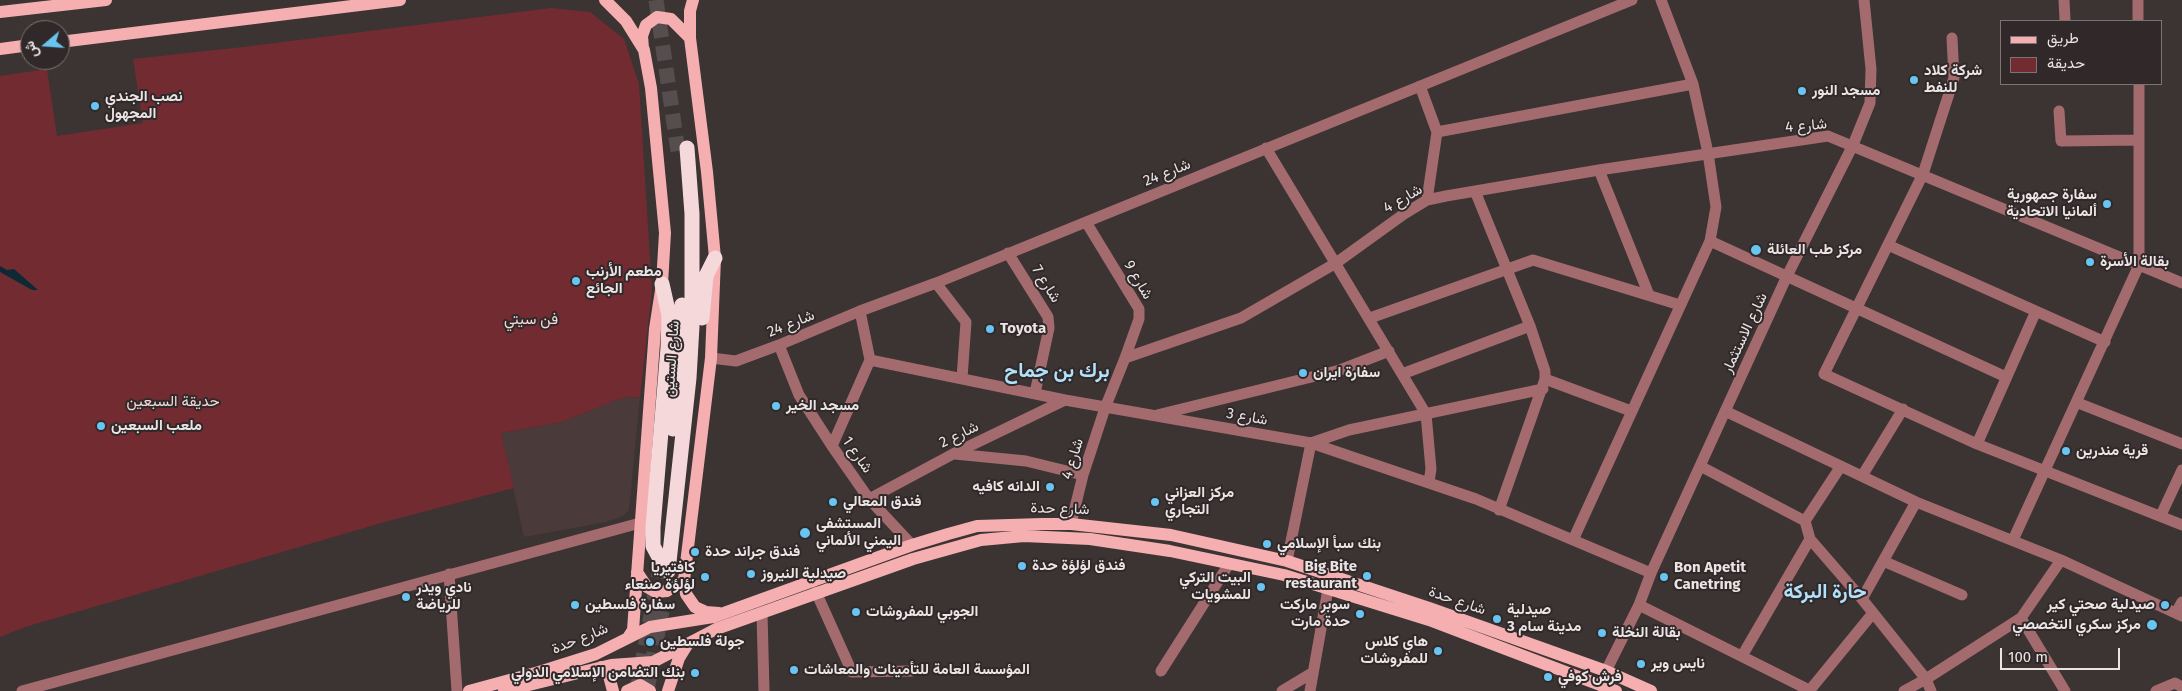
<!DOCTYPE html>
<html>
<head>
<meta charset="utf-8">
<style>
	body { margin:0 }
	#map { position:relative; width:2182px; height:691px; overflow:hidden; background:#3c3333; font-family:"Fira Sans",Vazirmatn,sans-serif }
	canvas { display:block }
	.legend { position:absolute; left:2000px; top:20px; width:162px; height:65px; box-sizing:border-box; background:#312929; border:1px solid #7b7474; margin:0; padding:6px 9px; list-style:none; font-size:15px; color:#eae4e4 }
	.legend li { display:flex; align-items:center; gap:10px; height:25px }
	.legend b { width:25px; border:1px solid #7b7474 }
	.north { position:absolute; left:20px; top:20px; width:50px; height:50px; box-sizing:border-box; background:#312929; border:1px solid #7b7474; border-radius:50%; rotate:252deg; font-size:14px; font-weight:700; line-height:20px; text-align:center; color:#eae4e4 }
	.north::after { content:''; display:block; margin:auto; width:18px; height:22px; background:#68c4f0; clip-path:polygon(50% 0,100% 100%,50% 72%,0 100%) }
	.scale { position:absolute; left:2000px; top:648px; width:120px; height:22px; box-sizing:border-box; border:2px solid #eae4e4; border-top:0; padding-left:6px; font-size:15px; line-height:18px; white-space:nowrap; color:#eae4e4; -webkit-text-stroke:4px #312929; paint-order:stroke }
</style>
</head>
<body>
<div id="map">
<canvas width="2182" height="691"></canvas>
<ul class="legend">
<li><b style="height:6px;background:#f5afb1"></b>طريق</li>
<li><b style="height:14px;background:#732b32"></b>حديقة</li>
</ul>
<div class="north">ش</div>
<div class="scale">100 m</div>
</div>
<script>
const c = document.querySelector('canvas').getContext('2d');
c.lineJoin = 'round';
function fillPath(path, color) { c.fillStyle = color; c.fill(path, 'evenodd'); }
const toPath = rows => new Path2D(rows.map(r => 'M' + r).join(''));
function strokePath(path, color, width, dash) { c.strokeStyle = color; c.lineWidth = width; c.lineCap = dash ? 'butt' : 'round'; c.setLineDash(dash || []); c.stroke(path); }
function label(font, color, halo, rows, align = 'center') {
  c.font = font + ' "Fira Sans",Vazirmatn,sans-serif'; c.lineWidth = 4; c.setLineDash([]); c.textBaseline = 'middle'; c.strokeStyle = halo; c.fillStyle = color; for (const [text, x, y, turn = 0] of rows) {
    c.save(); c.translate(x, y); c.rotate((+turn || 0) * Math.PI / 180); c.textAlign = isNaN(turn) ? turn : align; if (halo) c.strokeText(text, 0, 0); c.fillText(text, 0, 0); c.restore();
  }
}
fillPath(toPath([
	[640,397,629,510,623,516,606,522,524,537,501,433,562,422,622,398]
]), '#4a3a3a');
fillPath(toPath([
	[551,8,590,12,624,39,639,84,652,290,640,397,622,398,562,422,501,433,514,488,388,521,25,627,0,637,0,76,47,69,57,136,143,123,133,59,243,47]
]), '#732b32');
fillPath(toPath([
	[0,266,7,270,14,269,38,290,32,290,0,272]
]), '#0d2936');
strokePath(toPath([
	[656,0,678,151],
	[647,690,662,611],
	[637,691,659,571]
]), '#564e4e', 15, [15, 8]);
strokePath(toPath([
	[2064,0,2065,20],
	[2138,0,2138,21],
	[1952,38,1954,78,1923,174,1824,374,1977,444,2182,525],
	[1420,86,1437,132,1427,200],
	[2059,111,2061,141,2139,140],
	[1437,132,1693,84],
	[1266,148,1426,414,1431,469,1429,482],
	[1599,170,1649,295],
	[1475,191,1530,326,1545,371,1545,379,1499,510],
	[1086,222,1139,309,1139,319,1125,358],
	[1710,241,2006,377],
	[1888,245,2105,342],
	[1008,253,1048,317,1049,328,1035,393],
	[936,283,966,322,962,378],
	[860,311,870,360],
	[1370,318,1533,260,1680,305],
	[779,345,799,395,832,446,869,499,912,545],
	[711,358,736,361,779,345,860,311,936,283,1632,0],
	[870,360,1065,400,1311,443,1476,499,1651,573],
	[1402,374,1530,326],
	[1545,379,1631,411],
	[2078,403,2182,444],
	[1725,411,1916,502,2061,560,2182,616],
	[1157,415,1340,370,1389,351],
	[1977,444,2036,311],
	[832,446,870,360],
	[955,454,1026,461,1083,475],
	[1700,466,1805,521,1810,539,1862,599,1926,679,1931,691],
	[1862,476,1903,409],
	[869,499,953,454,1065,400],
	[2161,515,2182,470],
	[1805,521,1841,466],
	[1071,524,1083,475,1105,408,1125,358,1241,318,1336,263,1404,214,1427,200,1446,196,1599,170,1828,136,2182,283],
	[1573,540,1710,241,1716,207,1708,153,1693,84,1661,0],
	[2013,540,2139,265,2139,84],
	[1287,561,1311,443,1349,430,1543,389],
	[1883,561,1962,595],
	[449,574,457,691],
	[816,592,852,672,912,671],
	[1862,599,1916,502],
	[1639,605,1811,691],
	[762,613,764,691],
	[2176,613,2182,602],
	[2021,618,2065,691],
	[1742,656,1810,539],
	[1161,671,1229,564],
	[1606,671,1639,605,1651,573,1787,276,1853,145,1870,103,1871,69,1864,0],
	[1810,690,1873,613],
	[22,691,640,523],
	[1282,691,1312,673],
	[1310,691,1328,589],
	[1904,691,1926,679,2021,618,2061,560],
	[2156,691,2175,683,2182,687]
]), '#a46b6e', 11);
strokePath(toPath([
	[605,0,626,21,644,50,651,88,665,233,662,284,655,329,633,630,629,636],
	[693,0,690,11,690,38,707,172,715,258,711,358,684,580,686,594,695,607,706,612,719,613],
	[0,12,106,0],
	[60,42,400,0],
	[643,48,642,36,646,25,657,17,671,19,690,38],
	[0,49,30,45],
	[637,572,647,587,656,592,667,591,684,580],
	[601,667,609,676,613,691],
	[469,691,539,672,596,654,650,627,713,617,912,545,948,534,977,526,1042,524,1071,524,1171,535,1287,561,1429,608,1606,671,1651,691],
	[504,691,611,665,653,662,716,629,913,559,981,540,1024,536,1090,539,1170,551,1284,575,1429,620,1616,691],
	[627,691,640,685,650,691],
	[668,691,679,658,687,645]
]), '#f5afb1', 12);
strokePath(toPath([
	[702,318,706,276,715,258],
	[673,429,682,305],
	[660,559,653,546,653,527,668,348,669,315,662,284],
	[668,571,689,378,692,326,692,214,687,148]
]), '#f5d8d9', 15);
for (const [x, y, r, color] of [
	[1914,80,5,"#68c4f0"],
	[1802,91,5,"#68c4f0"],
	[95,106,5,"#68c4f0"],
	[2107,204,5,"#68c4f0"],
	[1756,250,6,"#68c4f0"],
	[2090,262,5,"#68c4f0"],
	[576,281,5,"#68c4f0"],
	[990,329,5,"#68c4f0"],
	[1303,373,5,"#68c4f0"],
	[776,406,5,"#68c4f0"],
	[101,426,5,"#68c4f0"],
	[2066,451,5,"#68c4f0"],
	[1050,487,5,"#68c4f0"],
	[833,502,5,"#68c4f0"],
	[1155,502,5,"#68c4f0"],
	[805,533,6,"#68c4f0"],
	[1267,544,5,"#68c4f0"],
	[695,552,5,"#68c4f0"],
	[1022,566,5,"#68c4f0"],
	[751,574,5,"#68c4f0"],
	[1367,576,5,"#68c4f0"],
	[705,577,5,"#68c4f0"],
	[1664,577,5,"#68c4f0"],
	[1261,587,5,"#68c4f0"],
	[406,597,5,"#68c4f0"],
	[575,605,5,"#68c4f0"],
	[2165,605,5,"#68c4f0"],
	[856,612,5,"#68c4f0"],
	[1360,614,5,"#68c4f0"],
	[1497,619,5,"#68c4f0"],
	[2152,625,6,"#68c4f0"],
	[1602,633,5,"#68c4f0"],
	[650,642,5,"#68c4f0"],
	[1438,651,5,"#68c4f0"],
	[1641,664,5,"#68c4f0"],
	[794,670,5,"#68c4f0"],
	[695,673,5,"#68c4f0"],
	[1548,677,5,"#68c4f0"]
]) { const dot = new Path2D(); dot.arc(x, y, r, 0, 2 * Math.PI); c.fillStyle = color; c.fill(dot); strokePath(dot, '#312929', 2); }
label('bold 15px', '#eae4e4', '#312929', [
	["شركة كلاد",1924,71],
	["للنفط",1924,88],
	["مسجد النور",1812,91],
	["نصب الجندي",105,97],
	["المجهول",105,114],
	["سفارة جمهورية",2097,195,"right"],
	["ألمانيا الاتحادية",2097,212,"right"],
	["مركز طب العائلة",1767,250],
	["بقالة الأسرة",2100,262],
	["مطعم الأرنب",586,272],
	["الجائع",586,289],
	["Toyota",1000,329],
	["سفارة ايران",1313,373],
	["مسجد الخير",786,406],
	["ملعب السبعين",111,426],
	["قرية مندرين",2076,451],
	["الدانه كافيه",1040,487,"right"],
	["مركز العزاني",1165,493],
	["التجاري",1165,510],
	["فندق المعالي",843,502],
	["المستشفى",816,524],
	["اليمني الألماني",816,541],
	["بنك سبأ الإسلامي",1277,544],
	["فندق جراند حدة",705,552],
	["فندق لؤلؤة حدة",1032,566],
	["Big Bite",1357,567,"right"],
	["restaurant",1357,584,"right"],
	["كافتيريا",695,568,"right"],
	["لؤلؤة صنعاء",695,585,"right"],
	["Bon Apetit",1674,568],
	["Canetring",1674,585],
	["صيدلية النيروز",761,574],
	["البيت التركي",1251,578,"right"],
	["للمشويات",1251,595,"right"],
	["نادي ويدر",416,588],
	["للرياضة",416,605],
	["سفارة فلسطين",585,605],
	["سوبر ماركت",1350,605,"right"],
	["حدة مارت",1350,622,"right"],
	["صيدلية صحتي كير",2155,605,"right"],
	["صيدلية",1507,610],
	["مدينة سام 3",1507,627],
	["الجوبي للمفروشات",866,612],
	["مركز سكري التخصصي",2141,625,"right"],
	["بقالة النخلة",1612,633],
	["جولة فلسطين",660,642],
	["هاي كلاس",1428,642,"right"],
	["للمفروشات",1428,659,"right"],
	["نايس وير",1651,664],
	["المؤسسة العامة للتأمينات والمعاشات",804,670],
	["بنك التضامن الإسلامي الدولي",685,673,"right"],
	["فرش كوفي",1558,677]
], 'left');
label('15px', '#eae4e4', '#312929', [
	["شارع 4",1806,126,-5],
	["شارع 24",1167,173,-22],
	["شارع 4",1403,199,-30],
	["شارع 9",1138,280,60],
	["شارع 7",1046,284,58],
	["شارع 24",791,324,-22],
	["شارع الاستثمار",1745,333,-65],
	["شارع الستين",672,359,-86],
	["شارع 3",1247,417,10],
	["شارع 2",959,435,-26],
	["شارع 1",857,455,55],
	["شارع 4",1073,459,-73],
	["شارع حدة",1060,509,2],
	["شارع حدة",1457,601,19],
	["شارع حدة",580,639,-22]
]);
label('15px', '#f2dada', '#312929', [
	["فن سيتي",531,320],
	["حديقة السبعين",173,402]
]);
label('bold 20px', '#b2e2fb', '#312929', [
	["برك بن جماح",1057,371],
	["حارة البركة",1825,592]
]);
</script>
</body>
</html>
